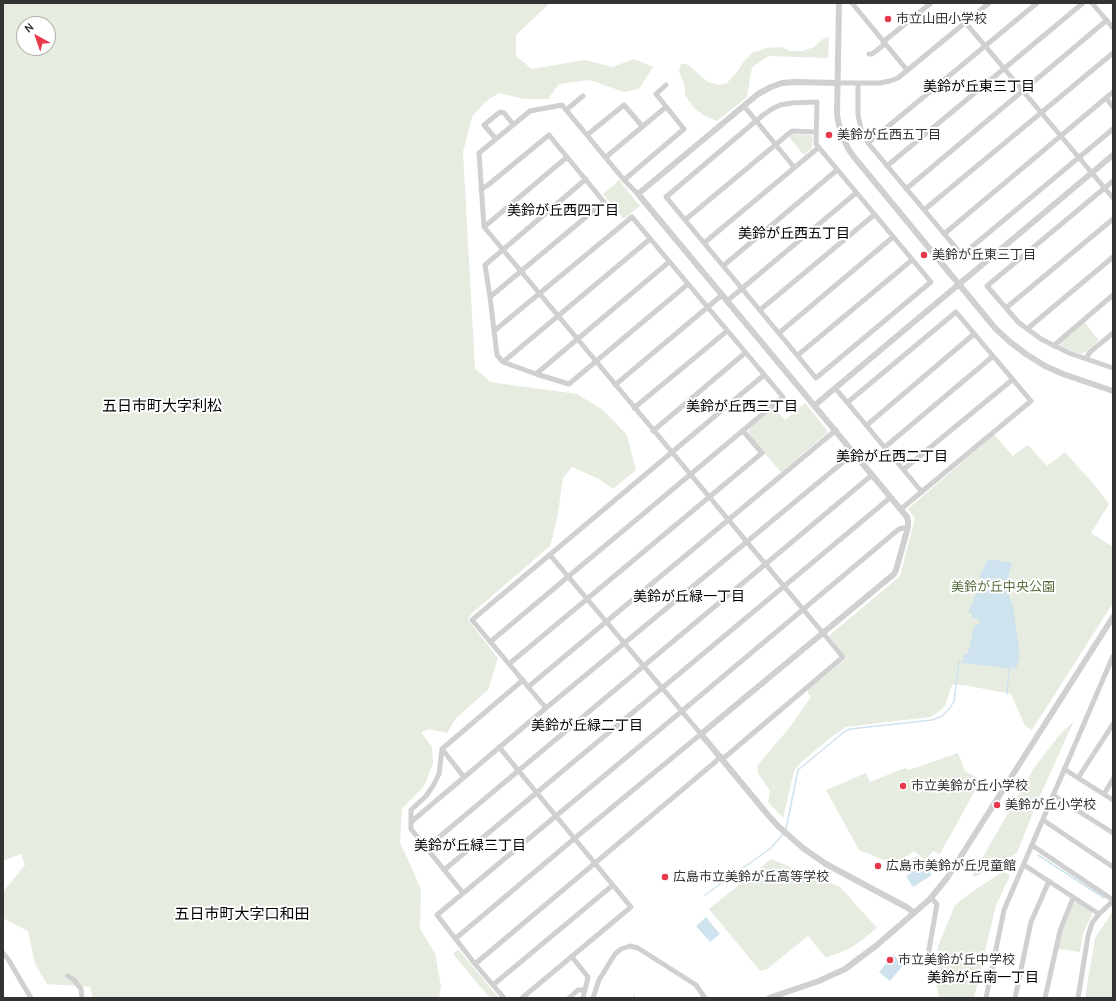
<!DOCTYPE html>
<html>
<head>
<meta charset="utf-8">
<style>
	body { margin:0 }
	#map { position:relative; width:1116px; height:1001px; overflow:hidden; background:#fff; font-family:Cabin,sans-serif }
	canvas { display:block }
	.frame { position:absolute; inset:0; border:4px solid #333; pointer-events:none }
	.north { position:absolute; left:16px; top:16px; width:40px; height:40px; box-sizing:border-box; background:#fff; border:1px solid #adadad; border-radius:50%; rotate:320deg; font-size:11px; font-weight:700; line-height:16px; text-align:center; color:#333 }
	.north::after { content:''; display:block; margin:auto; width:14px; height:18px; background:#e7384c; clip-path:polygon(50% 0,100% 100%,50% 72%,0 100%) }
</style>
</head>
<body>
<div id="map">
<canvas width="1116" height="1001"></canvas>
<div class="frame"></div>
<div class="north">N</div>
</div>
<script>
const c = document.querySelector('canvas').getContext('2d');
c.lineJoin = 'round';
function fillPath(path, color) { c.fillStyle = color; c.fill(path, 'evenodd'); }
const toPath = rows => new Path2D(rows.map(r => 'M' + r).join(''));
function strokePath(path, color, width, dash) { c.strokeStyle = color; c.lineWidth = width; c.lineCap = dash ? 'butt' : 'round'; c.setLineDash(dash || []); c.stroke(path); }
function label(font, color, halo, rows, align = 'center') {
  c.font = font + ' Cabin,"Noto Sans JP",sans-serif'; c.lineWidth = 4; c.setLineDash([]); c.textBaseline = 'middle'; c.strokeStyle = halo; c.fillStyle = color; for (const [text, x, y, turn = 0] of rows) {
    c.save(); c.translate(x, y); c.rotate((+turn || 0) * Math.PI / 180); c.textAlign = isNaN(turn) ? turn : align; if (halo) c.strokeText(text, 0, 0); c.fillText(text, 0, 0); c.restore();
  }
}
fillPath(toPath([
	[3,3,550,3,516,35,516,56,532,69,585,60,612,67,634,59,653,67,639,89,624,92,590,80,559,84,548,99,524,99,499,93,485,102,472,117,463,152,475,368,490,382,577,394,603,410,627,435,636,470,613,489,599,479,572,467,563,478,557,519,550,546,471,614,468,620,498,658,488,690,456,718,447,733,429,729,421,732,432,747,433,764,424,786,402,809,400,843,410,864,421,890,420,929,435,953,441,986,439,998,93,998,90,987,47,984,35,964,28,931,3,918,3,892,25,865,21,854,3,861],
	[24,24,48,24,48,48,24,48],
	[829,37,828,58,769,56,752,67,747,97,717,121,705,116,694,108,685,95,685,87,679,71,681,64,687,64,708,82,720,85,727,83,737,72,744,61,752,53,766,48,782,47,790,51,803,51,814,47,823,39],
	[793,134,810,135,813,138,812,148,804,155,789,137],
	[619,180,640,206,624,219,603,194],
	[1084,322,1099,340,1084,353,1080,354,1061,347,1060,342],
	[805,403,827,430,827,433,781,472,748,434,749,429,774,408,785,420],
	[994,435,1013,456,1028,445,1047,466,1065,452,1079,468,1092,482,1109,504,1091,533,1113,547,1113,603,1032,730,1025,726,1011,694,964,685,952,685,945,706,939,712,930,717,846,727,833,736,801,762,794,771,783,818,768,802,770,791,758,773,757,766,790,727,808,701,811,697,808,693,808,690,847,658,829,636,830,635,900,576,915,518,908,509],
	[1074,721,1038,800,1017,853,975,877,972,876,1034,768,1060,734],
	[958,753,965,771,981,780,940,854,933,851,925,860,914,851,899,861,889,862,859,850,826,790,866,773,870,782,905,768,909,770],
	[771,859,840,887,877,928,851,948,826,958,808,936,767,969,760,971,709,909],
	[1004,871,1010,876,996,905,974,998,939,998,936,983,938,946,955,905,976,889],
	[1076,902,1092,911,1092,915,1087,925,1083,934,1080,952,1058,949,1062,933,1074,903],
	[1113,911,1113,998,1085,998,1095,938],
	[458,949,499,998,490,998,453,954]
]), '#e6ecdf');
fillPath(toPath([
	[988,559,1012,563,1006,585,1014,611,1020,657,1016,669,962,663,964,655,968,653,974,626,979,624,979,619,972,618,972,613,968,613,980,584,980,575],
	[916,857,920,862,911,869,907,863],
	[924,864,932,875,913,887,906,876],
	[706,917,720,934,710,942,696,926],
	[893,955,904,964,890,981,879,972]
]), '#cfe3ee');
strokePath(toPath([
	[1007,694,1009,668],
	[786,829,798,770,844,732,850,729,932,720,942,716,950,708,954,701,959,662,963,662],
	[1038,855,1104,898],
	[705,895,771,848,783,834],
	[633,998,634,995]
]), '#cfe3ee', 1.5);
strokePath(toPath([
	[852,3,907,70],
	[1092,3,1113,28],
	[965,22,1113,198],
	[883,42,931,3],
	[869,54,872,54,885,44],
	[838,83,880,83,890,81,898,78,989,3],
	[858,83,858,115,861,129,868,143,962,255,1113,129],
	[1106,98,1113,107],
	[817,102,816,144,931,282,816,378,666,197,763,115,772,109,780,105,792,103,817,102],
	[744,106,794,167],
	[566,110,583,96],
	[587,135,624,105,642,126],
	[496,139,484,125,500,112,504,113,513,124],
	[868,143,1037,3],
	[606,157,666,107],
	[887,166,1083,3],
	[586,179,485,265,490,297,497,355,503,362,536,374,569,384,688,284],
	[624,180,684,129,656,94,666,85],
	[1113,181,987,286,1018,322,1041,339,1069,353,1113,368],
	[481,189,488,185,549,135,604,202,490,297],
	[906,189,1107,20],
	[924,210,1113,53],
	[685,220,792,131,816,132],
	[484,227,567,157],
	[944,234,1113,92],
	[704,243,818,148],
	[723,266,837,170],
	[727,301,856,193],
	[1006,308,1113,219],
	[760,310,874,215],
	[1027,329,1113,257],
	[779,333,893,237],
	[1054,346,1059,341,1113,295],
	[798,355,912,260],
	[1086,358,1090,352,1113,333],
	[503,362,650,239],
	[536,374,669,262],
	[615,385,722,295],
	[835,388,922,492],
	[848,402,956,312,1031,401,901,509],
	[634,408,727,331],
	[867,425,974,334],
	[653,431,745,353],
	[885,447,992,357],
	[904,469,1012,380],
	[490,642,783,397,632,217,494,331],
	[509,664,762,453,743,431],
	[528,687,836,430],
	[546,708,472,620,764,375],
	[499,747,631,907,522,998],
	[1064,769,1113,800],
	[464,777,442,749,523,680],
	[1078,778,1113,724],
	[1104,794,1113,779],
	[1053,795,1113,833],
	[1043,820,1113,867],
	[411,822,411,810,426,796,433,786,439,774,442,749],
	[1033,846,1113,900],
	[426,848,872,475],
	[1024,865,1099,914],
	[444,870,891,497],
	[463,893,411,829,411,822,546,708,854,453],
	[455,939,575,838,701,734,550,555],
	[3,953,8,959,31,998],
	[572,957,588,977,583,998],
	[927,961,937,904,931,898],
	[475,964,714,763,720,757,725,757,843,657,484,227,479,153,530,111,562,105,624,180,638,194],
	[68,976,74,980,81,989,82,998],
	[493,985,613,885],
	[504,998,475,964,437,915,682,711,899,529,908,527],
	[569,998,578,990,585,990],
	[593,998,599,980,615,954,621,949,630,946,638,948,696,985,705,998],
	[986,998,1004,910,1113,656],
	[1015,998,1031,922,1049,881],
	[1045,998,1060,931,1073,898],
	[1078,998,1088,936,1092,923,1099,914,1113,901]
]), '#d0d0d0', 5);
strokePath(toPath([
	[839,3,837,115,839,125,842,136,849,150,854,157,995,328,1010,342,1026,354,1045,366,1063,374,1113,391],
	[838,83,796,82,782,83,771,87,758,94,638,194,907,517,908,521,908,527,896,570,894,574,701,734,768,815,779,827,803,848,826,864,908,908,914,913],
	[815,405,1113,155],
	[769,998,819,981,845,969,877,945,930,899,947,878,1113,617]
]), '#d0d0d0', 6);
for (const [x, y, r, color] of [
	[888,19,4,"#e7384c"],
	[829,135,4,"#e7384c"],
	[924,255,4,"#e7384c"],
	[903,786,4,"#e7384c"],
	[997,805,4,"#e7384c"],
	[878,866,4,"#e7384c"],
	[665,877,4,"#e7384c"],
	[890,960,4,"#e7384c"]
]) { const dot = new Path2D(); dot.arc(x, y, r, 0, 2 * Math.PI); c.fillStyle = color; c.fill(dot); strokePath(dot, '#fff', 1.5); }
label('13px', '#333', '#fff', [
	["市立山田小学校",896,19],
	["美鈴が丘西五丁目",837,135],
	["美鈴が丘東三丁目",932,255],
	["市立美鈴が丘小学校",911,786],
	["美鈴が丘小学校",1005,805],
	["広島市美鈴が丘児童館",886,866],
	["広島市立美鈴が丘高等学校",673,877],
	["市立美鈴が丘中学校",898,960]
], 'left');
label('13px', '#58703f', '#fff', [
	["美鈴が丘中央公園",1003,587]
]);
label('14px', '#000', '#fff', [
	["美鈴が丘東三丁目",979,87],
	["美鈴が丘西四丁目",563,211],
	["美鈴が丘西五丁目",794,234],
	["美鈴が丘西三丁目",742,407],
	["美鈴が丘西二丁目",892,457],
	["美鈴が丘緑一丁目",689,597],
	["美鈴が丘緑二丁目",587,726],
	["美鈴が丘緑三丁目",470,846],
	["美鈴が丘南一丁目",983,978]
]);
label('15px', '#000', '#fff', [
	["五日市町大字利松",162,407],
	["五日市町大字口和田",242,915]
]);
</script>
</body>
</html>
